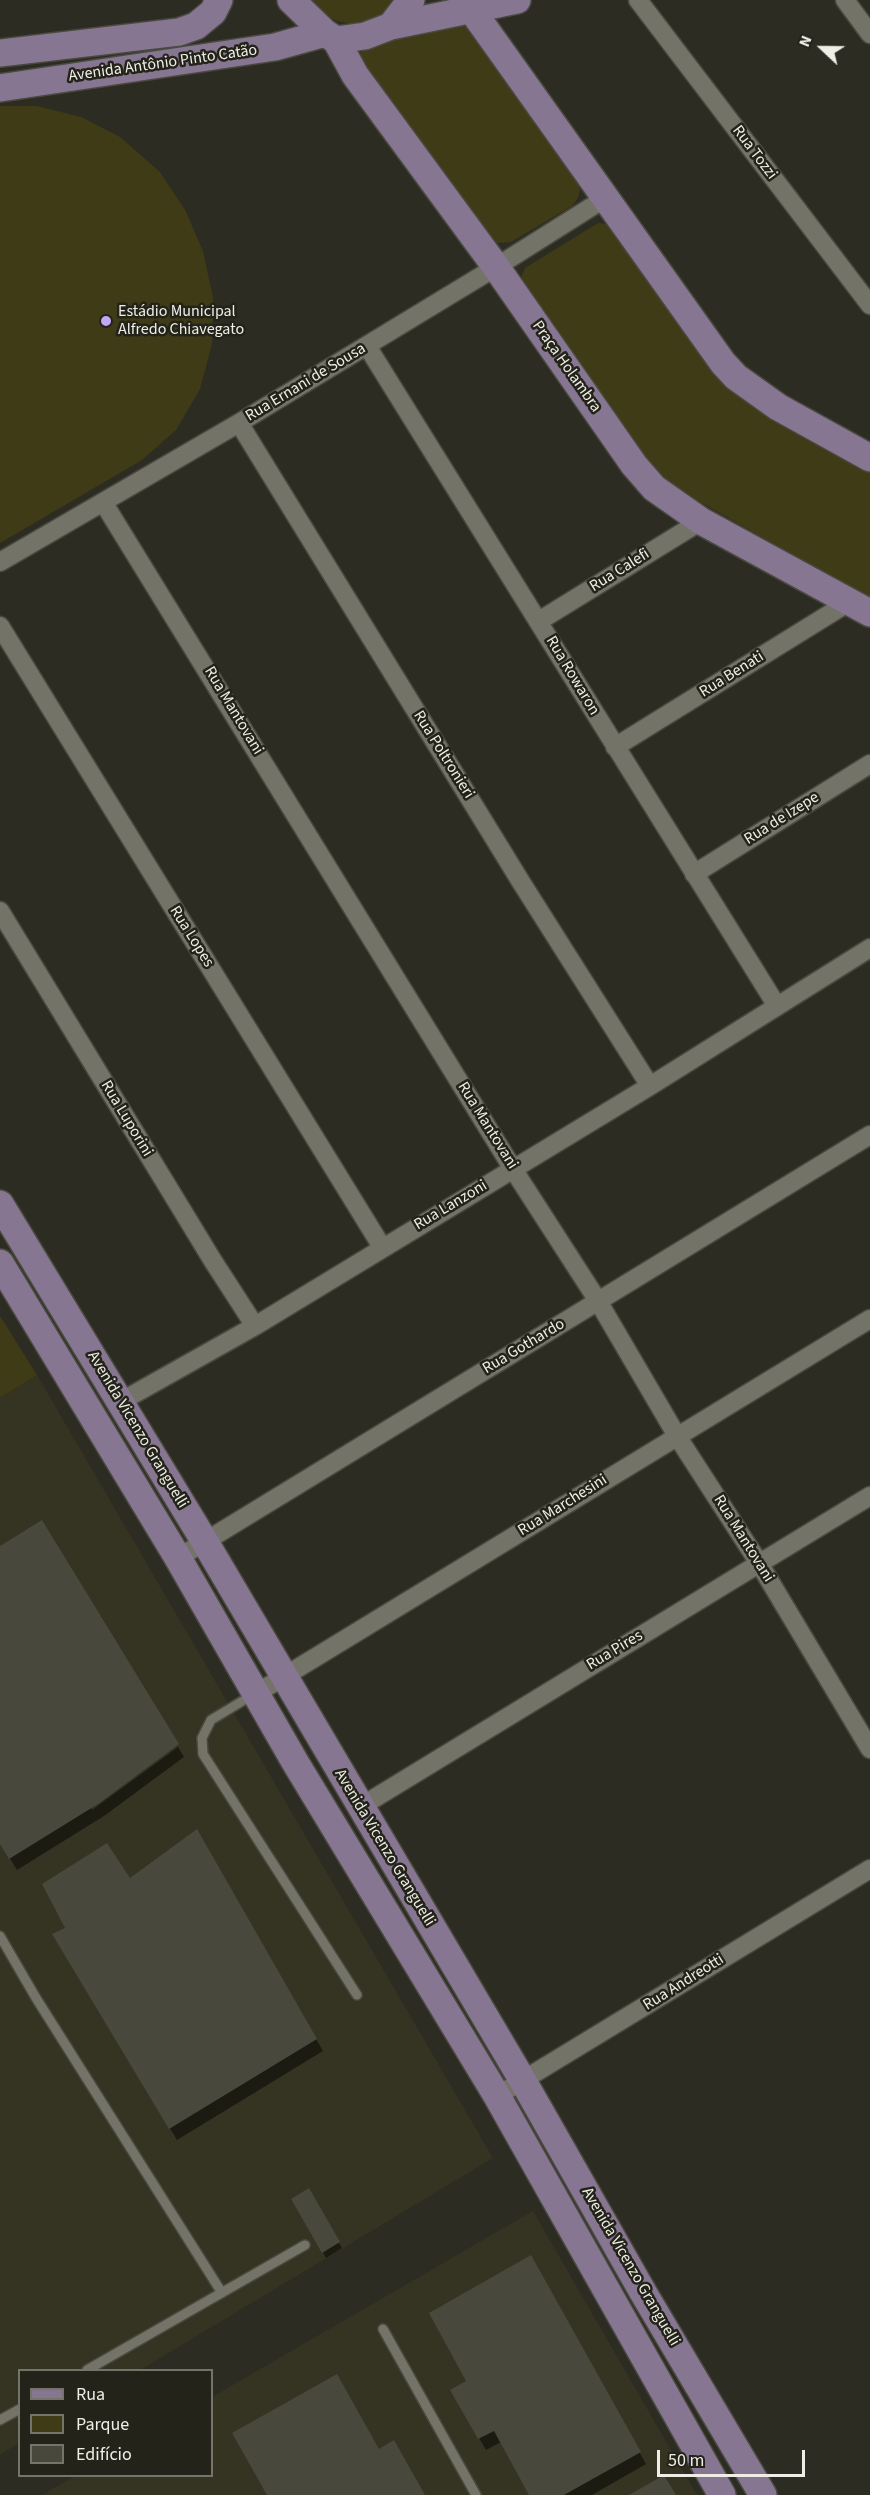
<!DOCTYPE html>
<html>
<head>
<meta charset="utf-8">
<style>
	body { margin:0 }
	#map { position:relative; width:870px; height:2495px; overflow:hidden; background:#2d2c22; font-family:"Source Sans 3",sans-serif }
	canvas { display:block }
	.legend { position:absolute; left:18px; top:2369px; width:195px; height:108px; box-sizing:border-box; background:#232319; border:2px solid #74746b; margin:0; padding:8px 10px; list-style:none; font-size:18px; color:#eeeee7 }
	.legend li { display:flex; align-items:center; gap:12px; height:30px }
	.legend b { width:30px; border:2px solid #74746b }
	.north { position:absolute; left:792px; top:18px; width:60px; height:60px; -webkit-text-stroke:4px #232319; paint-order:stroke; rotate:292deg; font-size:16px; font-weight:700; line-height:24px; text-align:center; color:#eeeee7 }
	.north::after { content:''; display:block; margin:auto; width:21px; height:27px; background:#eeeee7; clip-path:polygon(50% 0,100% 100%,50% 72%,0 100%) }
	.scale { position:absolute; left:657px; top:2450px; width:148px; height:27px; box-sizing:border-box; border:3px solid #eeeee7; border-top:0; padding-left:8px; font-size:18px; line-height:21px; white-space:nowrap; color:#eeeee7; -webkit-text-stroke:4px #232319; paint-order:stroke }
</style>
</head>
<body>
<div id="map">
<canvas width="870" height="2495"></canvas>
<ul class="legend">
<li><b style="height:8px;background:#867692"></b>Rua</li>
<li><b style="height:16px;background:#3f3b16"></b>Parque</li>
<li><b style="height:16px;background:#49483d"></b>Edifício</li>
</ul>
<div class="north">N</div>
<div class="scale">50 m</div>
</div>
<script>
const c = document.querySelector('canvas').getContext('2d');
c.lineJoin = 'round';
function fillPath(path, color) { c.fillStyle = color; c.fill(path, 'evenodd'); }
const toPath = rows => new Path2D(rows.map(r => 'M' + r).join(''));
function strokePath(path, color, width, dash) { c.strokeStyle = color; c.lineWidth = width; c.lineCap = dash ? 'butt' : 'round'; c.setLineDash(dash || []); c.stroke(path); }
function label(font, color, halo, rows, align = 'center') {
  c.font = font + ' "Source Sans 3",sans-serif'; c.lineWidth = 5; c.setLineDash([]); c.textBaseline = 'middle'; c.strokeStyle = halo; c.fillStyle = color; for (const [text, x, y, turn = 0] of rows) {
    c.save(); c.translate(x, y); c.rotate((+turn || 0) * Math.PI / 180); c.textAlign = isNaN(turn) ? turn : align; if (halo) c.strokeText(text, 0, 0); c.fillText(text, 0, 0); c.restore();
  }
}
fillPath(toPath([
	[37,1375,493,2158,140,2370,20,2370,19,2443,0,2455,0,1398],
	[533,2211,697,2495,42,2495,75,2476,212,2476,212,2397]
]), '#353322');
fillPath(toPath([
	[307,0,401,0,380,19,359,25,337,21,315,9],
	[461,24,470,29,577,178,580,189,578,198,572,206,511,242,498,243,486,239,359,66,359,55,369,40],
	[0,106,37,106,81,117,120,137,160,172,185,210,203,251,213,298,212,344,200,389,176,430,142,460,0,543],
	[598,223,607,224,618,233,714,368,870,469,870,598,702,503,658,475,645,460,521,286,521,278,525,268],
	[0,1316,37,1375,0,1398]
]), '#3f3b16');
fillPath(toPath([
	[0,1548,92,1810,178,1747,184,1757,104,1816,17,1870,0,1842],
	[197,1831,323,2051,177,2140,54,1935,67,1928],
	[309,2190,342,2248,326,2258,293,2199],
	[531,2258,646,2464,592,2495,531,2495,501,2442,486,2450,452,2391,468,2382]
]), '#0007');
fillPath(toPath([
	[42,1520,179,1744,98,1804,9,1859,0,1844,0,1546],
	[197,1829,317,2039,169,2129,52,1934,65,1928,42,1884,107,1843,130,1878],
	[309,2188,340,2242,322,2253,291,2199],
	[531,2255,641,2452,564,2495,529,2495,494,2431,478,2439,450,2390,466,2381,429,2313],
	[337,2374,379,2449,394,2440,425,2495,267,2495,232,2433],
	[664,2475,676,2495,629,2495]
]), '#49483d');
const lane = toPath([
	[254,1694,211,1720,202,1738,203,1754,357,1995],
	[0,1936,36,1998,222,2293],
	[383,2329,476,2495],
	[87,2370,305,2245],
	[0,2420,20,2409]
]);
const street = toPath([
	[638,0,870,305],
	[845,0,870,34],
	[367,346,777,1006],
	[239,423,521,882,650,1086],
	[103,502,513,1169,598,1301,677,1436,759,1563,870,1749],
	[0,562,239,423,496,267,607,197],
	[539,621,701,521],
	[0,626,382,1247],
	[615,747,849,602],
	[694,874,870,764],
	[0,911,213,1261,255,1326],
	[120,1402,255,1326,650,1086,870,948],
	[178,1558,870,1135],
	[257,1693,870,1319],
	[360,1807,870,1496],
	[497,2096,870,1869]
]);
const secondary = toPath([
	[291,0,325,33,336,40,365,36,391,26,411,0],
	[462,0,471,9,723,363,736,377,778,407,870,458],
	[391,26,517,0],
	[336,40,355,75,496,267,634,465,654,488,701,521,870,613],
	[0,53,179,32,196,26,213,12,219,0],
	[0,88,275,47,325,33],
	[0,1204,205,1542,523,2081,644,2294,763,2495],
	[0,1263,178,1558,295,1762,497,2096,722,2495]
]);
strokePath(lane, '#4a4940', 12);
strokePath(street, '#4a4940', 21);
strokePath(secondary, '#4a4940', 30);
strokePath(lane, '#747367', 9);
strokePath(street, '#747367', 18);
strokePath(secondary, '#867692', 27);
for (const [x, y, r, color] of [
	[106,321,6,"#c2a7f2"]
]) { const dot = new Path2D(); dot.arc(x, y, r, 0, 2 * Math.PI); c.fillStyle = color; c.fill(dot); strokePath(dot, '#232319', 2); }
label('16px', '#eeeee7', '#232319', [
	["Avenida Antônio Pinto Catão",163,64,-8],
	["Rua Tozzi",754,153,53],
	["Praça Holambra",566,367,55],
	["Rua Ernani de Sousa",306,383,-31],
	["Rua Calefi",620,571,-32],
	["Rua Benati",732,675,-32],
	["Rua Rowaron",572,676,59],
	["Rua Mantovani",233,711,59],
	["Rua Poltronieri",443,755,58],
	["Rua de Izepe",782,819,-32],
	["Rua Lopes",191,937,58],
	["Rua Luporini",126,1119,59],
	["Rua Mantovani",487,1126,58],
	["Rua Lanzoni",451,1206,-31],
	["Rua Gothardo",524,1347,-31],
	["Avenida Vicenzo Granguelli",137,1430,59],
	["Rua Marchesini",563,1506,-32],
	["Rua Mantovani",743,1539,58],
	["Rua Pires",615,1651,-31],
	["Avenida Vicenzo Granguelli",384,1848,59],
	["Rua Andreotti",684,1983,-32],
	["Avenida Vicenzo Granguelli",630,2267,60]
]);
label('16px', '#eeeee7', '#232319', [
	["Estádio Municipal",118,312],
	["Alfredo Chiavegato",118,330]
], 'left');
</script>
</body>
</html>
